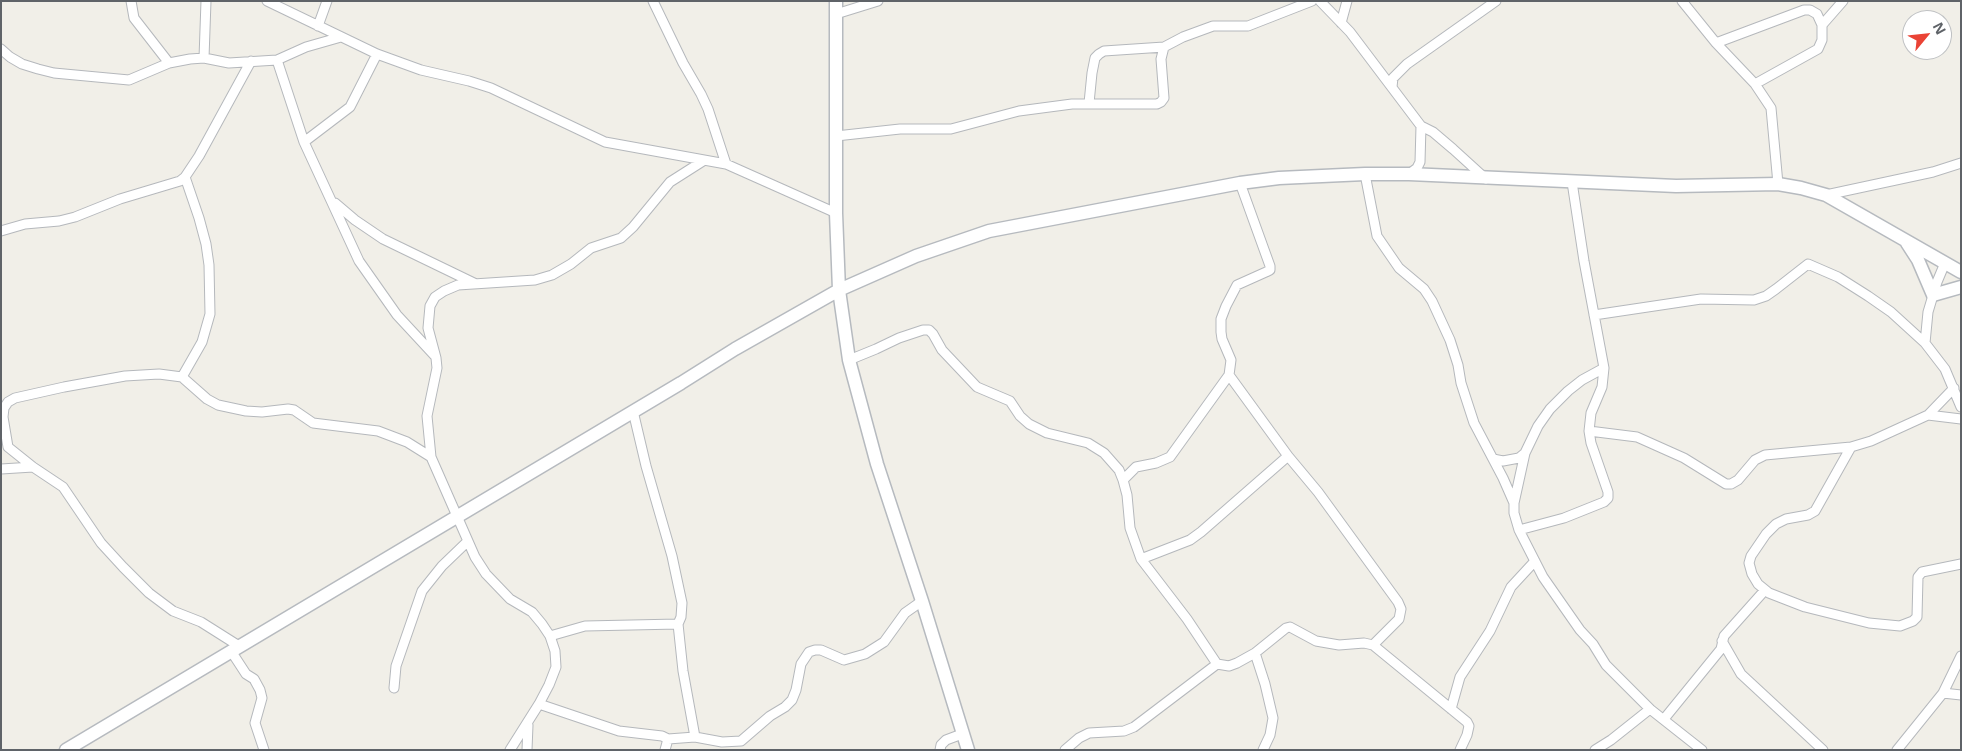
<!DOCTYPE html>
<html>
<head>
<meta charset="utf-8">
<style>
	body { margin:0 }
	#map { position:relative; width:1962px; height:751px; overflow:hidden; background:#f1efe8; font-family:"Open Sans",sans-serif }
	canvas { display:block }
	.frame { position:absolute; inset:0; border:2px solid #5f6368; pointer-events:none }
	.north { position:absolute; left:1902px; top:10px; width:50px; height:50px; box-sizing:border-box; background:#fff; border:1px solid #bfc1c3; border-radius:50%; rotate:62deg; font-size:14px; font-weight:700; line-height:20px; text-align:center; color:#5f6368 }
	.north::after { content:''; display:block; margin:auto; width:18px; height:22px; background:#ea4335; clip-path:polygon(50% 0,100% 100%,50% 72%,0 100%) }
</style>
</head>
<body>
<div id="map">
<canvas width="1962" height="751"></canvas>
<div class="frame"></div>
<div class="north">N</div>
</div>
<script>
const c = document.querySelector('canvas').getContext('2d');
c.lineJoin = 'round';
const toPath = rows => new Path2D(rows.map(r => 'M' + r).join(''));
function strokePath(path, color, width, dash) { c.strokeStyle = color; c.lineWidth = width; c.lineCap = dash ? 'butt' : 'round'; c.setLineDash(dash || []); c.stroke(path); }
const street = toPath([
	[131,1,134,18,169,63],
	[267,1,377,54,421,70,469,81,491,88,605,142,726,164,836,213],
	[653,1,683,63,701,94,708,109,726,164],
	[1320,1,1350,32,1421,126,1433,132,1453,149,1486,179],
	[1682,1,1716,43,1755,84,1771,108,1778,184],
	[836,14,878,1],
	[1341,23,1347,1],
	[318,26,327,1],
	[1716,43,1804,10,1810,10,1817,14,1822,25],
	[1,49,10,57,22,64,38,69,54,73,129,80,169,63,190,59,204,58,229,63,277,60,306,47,341,37],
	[204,58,206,1],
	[277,60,304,142,359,261,397,315,435,356],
	[1755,84,1818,49,1822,40,1822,25,1843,1],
	[1392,87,1393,78,1407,64,1496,1],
	[1089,103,1092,73,1095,58,1099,54,1104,51,1164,47],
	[836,136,900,129,951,129,1019,111,1072,104,1157,104,1161,102,1164,98,1161,59,1164,47,1183,37,1213,26,1248,26,1312,1],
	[304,142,350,107,377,54],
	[1365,174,1377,236,1399,268,1424,289,1432,301,1450,340,1458,365,1461,383,1474,423,1503,478,1514,503,1514,513,1519,530,1543,577,1580,630,1593,644,1606,665,1650,709,1702,750],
	[1409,174,1417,168,1420,162,1421,126],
	[1572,182,1584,261,1604,368,1602,387,1591,413,1589,431,1637,437,1684,458,1726,484,1731,484,1738,480,1755,460,1765,455,1851,447,1871,441,1928,415,1954,388],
	[1826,195,1933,172,1961,163],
	[335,203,355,220,383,239,474,283],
	[1,231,25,224,59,221,75,217,120,199,180,181,185,177,199,156,251,61],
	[1945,263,1937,282,1928,312,1925,343,1945,369,1961,407],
	[1594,315,1701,299,1754,300,1766,296,1776,289,1808,264,1838,277,1868,296,1891,312,1925,343],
	[849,360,876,349,899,338,923,330,929,330,933,334,942,350,977,387,1010,401,1020,416,1029,424,1047,433,1088,443,1104,453,1119,470,1123,480,1127,495,1130,528,1141,559,1187,619,1217,664],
	[182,377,202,342,210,314,209,265,206,244,199,218,185,177],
	[633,411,646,466,672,556,682,603,681,617,678,624,683,671,695,737],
	[1928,415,1961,419],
	[1851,447,1815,511,1808,515,1786,519,1776,524,1766,534,1751,556,1749,563,1752,574,1758,584,1769,593,1805,607,1869,623,1900,626,1913,621,1917,617,1918,577,1922,572,1961,564],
	[1288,456,1318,492,1398,602,1401,609,1399,619,1373,645],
	[1493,459,1503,461,1519,458,1525,453,1538,426,1550,409,1568,391,1582,380,1604,368],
	[1,469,33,467],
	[1123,480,1136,467,1156,463,1170,457,1229,375,1231,360,1222,339,1221,332,1221,319,1226,306,1237,285,1266,272,1270,270,1270,266,1240,183],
	[1514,503,1525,453],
	[1519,530,1564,518,1604,502,1608,498,1608,492,1591,443,1589,431],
	[1141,559,1190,540,1201,532,1288,456,1229,375],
	[550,636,585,626,678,624],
	[1722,641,1741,674,1823,750],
	[239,646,201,622,173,611,149,593,123,567,101,543,63,487,33,467,8,447,3,417,4,408,8,402,15,398,64,387,125,376,159,374,182,377,207,399,218,405,246,411,262,412,288,409,294,410,313,423,378,431,407,442,431,457],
	[231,651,246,674,254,679,260,690,262,698,255,723,264,750],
	[1255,653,1265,684,1273,718,1270,735,1263,750],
	[394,688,396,666,422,591,442,566,468,541],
	[1943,693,1961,695],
	[539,704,619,731,662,736,668,739,695,737,722,742,741,741,770,716,785,707,792,700,796,690,801,664,809,652,815,650,821,650,844,660,865,654,884,642,905,613,922,601],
	[1451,709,1460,677,1490,631,1511,587,1535,561],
	[1664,719,1721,649,1724,636,1765,590],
	[510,750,539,704,549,685,556,667,555,651,550,636,542,624,532,612,510,599,486,574,475,557,431,457,427,416,437,368,436,358,428,328,430,306,435,297,444,291,458,285,535,280,552,275,571,264,591,248,621,238,633,227,670,182,703,161],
	[527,750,528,725],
	[665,750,668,739],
	[940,750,941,745,946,740,962,734],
	[1065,750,1079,738,1089,733,1124,731,1134,727,1217,664,1229,666,1237,663,1255,653,1286,628,1290,627,1316,641,1339,645,1364,643,1373,645,1467,722,1469,726,1467,735,1460,750],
	[1595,750,1611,740,1650,709],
	[1897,750,1943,693,1961,656]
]);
const secondary = toPath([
	[836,1,836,213,839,290,849,360,877,464,922,601,968,750],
	[1907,243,1918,260,1933,295,1961,287],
	[66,750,681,383,735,349,839,290,916,256,989,231,1240,183,1279,178,1365,174,1409,174,1676,186,1778,184,1801,188,1826,195,1961,272]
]);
strokePath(street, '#b5b8bc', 11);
strokePath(secondary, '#b6babf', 15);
strokePath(street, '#fff', 9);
strokePath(secondary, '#fff', 12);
</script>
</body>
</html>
